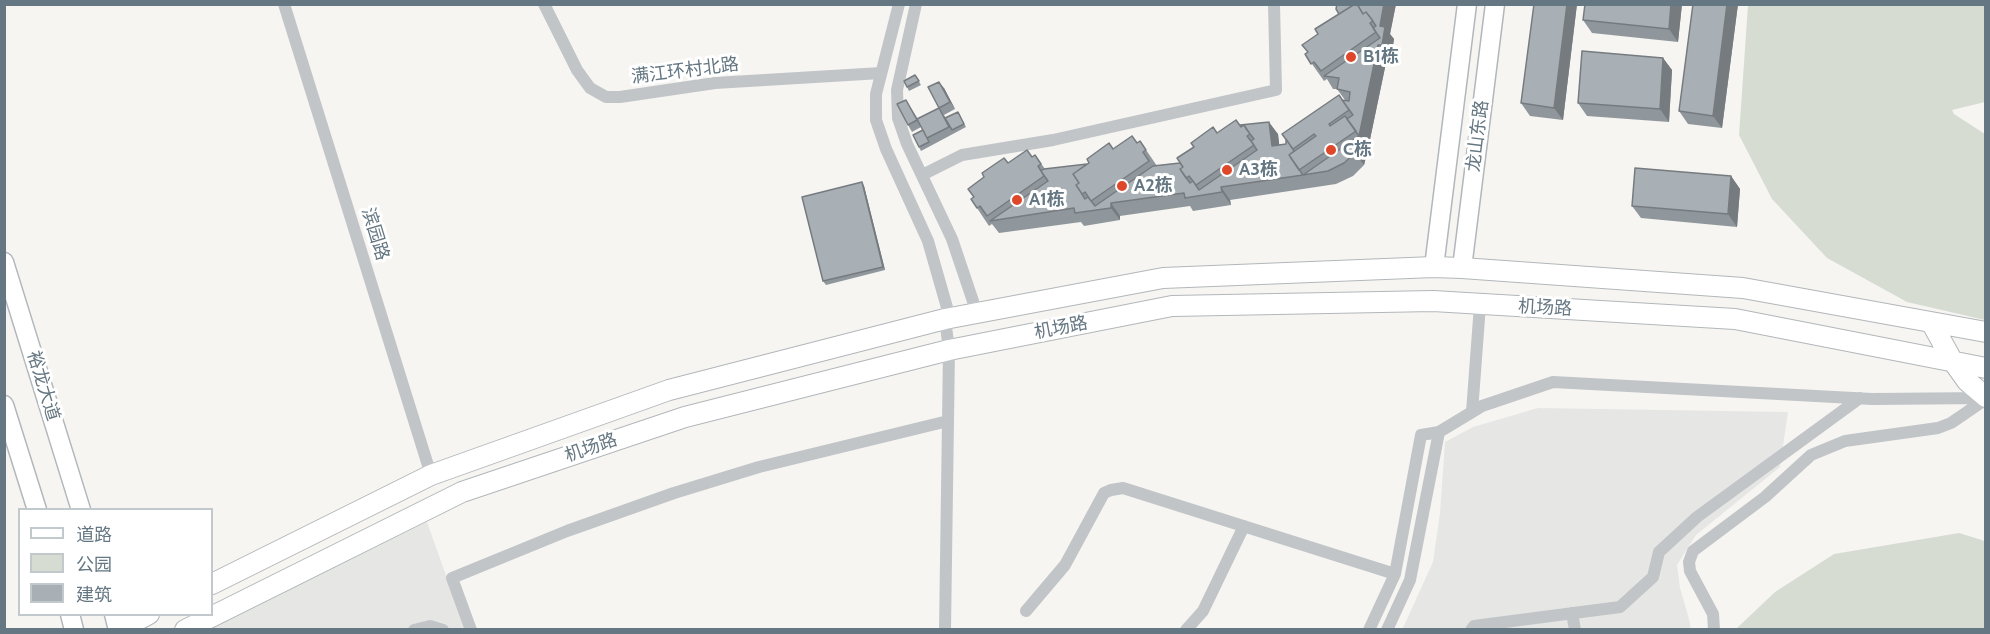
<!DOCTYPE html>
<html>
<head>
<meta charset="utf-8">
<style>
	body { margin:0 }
	#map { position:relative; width:1990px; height:634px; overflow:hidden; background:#f6f5f2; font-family:Cabin,"Noto Sans SC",sans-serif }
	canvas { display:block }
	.frame { position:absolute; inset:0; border:6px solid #657782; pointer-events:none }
	.legend { position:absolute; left:18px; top:508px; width:195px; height:108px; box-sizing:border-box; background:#fff; border:2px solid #c1c9cd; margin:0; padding:8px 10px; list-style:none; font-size:18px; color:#657782 }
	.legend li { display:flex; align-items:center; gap:12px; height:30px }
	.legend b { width:30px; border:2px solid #c1c9cd }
</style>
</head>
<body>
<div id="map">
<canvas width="1990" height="634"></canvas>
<div class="frame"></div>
<ul class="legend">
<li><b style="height:8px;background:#fff"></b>道路</li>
<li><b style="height:16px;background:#d7dcd3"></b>公园</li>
<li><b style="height:16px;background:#a8b0b5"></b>建筑</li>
</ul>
</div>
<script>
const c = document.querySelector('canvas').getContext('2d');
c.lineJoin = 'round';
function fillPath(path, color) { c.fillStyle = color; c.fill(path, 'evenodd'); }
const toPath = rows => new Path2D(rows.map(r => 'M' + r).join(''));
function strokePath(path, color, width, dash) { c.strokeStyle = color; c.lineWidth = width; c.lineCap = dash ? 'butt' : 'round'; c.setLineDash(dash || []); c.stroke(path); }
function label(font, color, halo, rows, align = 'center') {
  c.font = font + ' Cabin,"Noto Sans SC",sans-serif'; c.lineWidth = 6; c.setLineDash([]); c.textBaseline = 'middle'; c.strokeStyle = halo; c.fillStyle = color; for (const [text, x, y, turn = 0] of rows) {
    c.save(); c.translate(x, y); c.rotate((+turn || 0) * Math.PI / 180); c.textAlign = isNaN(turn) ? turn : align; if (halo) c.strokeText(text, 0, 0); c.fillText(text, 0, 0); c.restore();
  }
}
fillPath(toPath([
	[1538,408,1788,412,1780,467,1696,535,1677,565,1680,588,1689,619,1691,629,1402,630,1433,562,1440,513,1445,442,1473,427],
	[427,522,465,629,205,630]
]), '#e6e7e5');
fillPath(toPath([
	[1748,5,1985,5,1985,102,1952,110,1954,114,1985,134,1985,320,1907,302,1827,258,1772,199,1739,135],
	[1959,533,1985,541,1985,629,1736,629,1775,592,1834,554]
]), '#d7dcd3');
const secondary = toPath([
	[4,262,81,510],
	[1434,267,1467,4],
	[1462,268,1495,4],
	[4,405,37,510],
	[70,614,74,630],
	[114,614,118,630]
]);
const primary = toPath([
	[1931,322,1952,360,1967,381,1986,397],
	[212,584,431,475,669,390,945,319,1163,278,1434,267,1462,268,1743,288,1986,332],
	[119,630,149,614],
	[185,630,462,492,685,417,949,350,1172,306,1433,301,1735,319,1986,368]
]);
strokePath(secondary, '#b1b7bb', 21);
strokePath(primary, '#b2b7ba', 22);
strokePath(toPath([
	[284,4,431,475],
	[544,4,577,70,590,88,606,97,620,97,715,83,881,73],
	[899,4,876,94,876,120,886,149,928,241,950,318],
	[916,4,897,90,898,118,907,144,952,239,977,313],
	[922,175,962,155,1053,140,1276,90,1274,4],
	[1472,412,1480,305],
	[1026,611,1065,565,1104,493,1111,490,1123,488,1395,574,1421,435,1439,432,1482,406,1553,382,1872,399,1986,398],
	[1572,613,1575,630],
	[414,630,430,626,443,630],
	[471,630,452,578,567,531,674,493,759,467,948,421],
	[945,630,949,350,945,319],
	[1186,630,1203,611,1244,526],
	[1369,630,1395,574],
	[1387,630,1410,580,1439,432],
	[1471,630,1474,626,1620,607,1653,577,1659,552,1697,517,1860,398],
	[1714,630,1713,614,1690,571,1689,562,1693,551,1765,497,1811,455,1845,441,1938,428,1951,423,1986,399]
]), '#c1c5c8', 12);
strokePath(secondary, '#fff', 18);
strokePath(primary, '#fff', 20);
fillPath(toPath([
	[1337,4,1396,4,1390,34,1394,39,1391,58,1387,58,1368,149,1364,165,1353,176,1336,184,1230,200,1231,205,1193,211,1190,206,1120,216,1120,220,1084,226,1081,222,999,233,992,224,989,226,971,199,1008,163,1032,157,1035,155,1045,169,1087,164,1113,149,1137,143,1140,141,1157,166,1180,163,1217,133,1240,125,1278,134,1279,145,1286,144,1342,100,1345,100,1337,89,1333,89,1327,79,1324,81,1305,54,1308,52,1318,34,1339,14],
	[1534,4,1577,4,1563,120,1530,116,1521,103],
	[1682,4,1678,42,1592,33,1583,20],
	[1693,4,1738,4,1722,128,1688,124,1679,111],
	[1663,58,1672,70,1669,122,1587,116,1578,103],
	[915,75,921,85,909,91,907,87],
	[944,88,955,109,944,115,946,118,958,112,966,127,921,151,919,147,923,130,921,127,912,132,908,125,906,100,918,119,939,108],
	[1731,176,1740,189,1737,227,1641,218,1632,206],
	[864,186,885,270,826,285,823,281]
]), '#90979c');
fillPath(toPath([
	[1384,4,1396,4,1390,34,1394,39,1391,58,1382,45,1383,41,1380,26],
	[1567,4,1577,4,1563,120,1554,108],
	[1671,4,1682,4,1678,42,1669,29],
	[1727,4,1738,4,1722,128,1713,116],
	[1378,45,1387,58,1368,149,1364,165,1355,153],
	[1663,58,1672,70,1669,122,1660,109],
	[939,82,944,88,955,109,950,102],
	[1269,122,1278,134,1281,159,1272,146],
	[1731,176,1740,189,1737,227,1728,214],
	[862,182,864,186,885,270,883,267],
	[1221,187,1230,200,1231,205,1222,192],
	[1111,203,1120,216,1120,220,1111,208]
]), '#767b7f');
const building = toPath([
	[1337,4,1355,4,1339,14,1336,9,1337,4],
	[1355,4,1357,4,1363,14,1366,12,1373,21,1370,23,1376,32,1321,71,1314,62,1311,64,1305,54,1308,52,1302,45,1318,34,1315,29,1355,4],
	[1357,4,1384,4,1380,26,1385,27,1382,45,1378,45,1359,136,1347,119,1353,115,1342,100,1349,101,1350,92,1337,89,1339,78,1324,76,1380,38,1373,28,1376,26,1370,17,1366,12,1363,14,1357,4],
	[1534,4,1567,4,1554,108,1521,103,1534,4],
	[1585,4,1671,4,1669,29,1583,20,1585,4],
	[1693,4,1727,4,1713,116,1679,111,1693,4],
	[1582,51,1663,58,1660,109,1578,103,1582,51],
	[915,75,919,81,907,87,904,81,915,75],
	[939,82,950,102,939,108,928,87,939,82],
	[1339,95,1349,110,1329,124,1330,126,1345,116,1356,131,1299,170,1289,155,1316,136,1314,134,1293,149,1282,134,1339,95],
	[906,100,917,120,908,125,897,104,906,100],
	[939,108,949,127,927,138,917,119,939,108],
	[958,112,964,124,952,130,945,118,958,112],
	[1236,120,1241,127,1244,125,1250,134,1247,136,1254,145,1196,185,1189,176,1186,178,1180,169,1183,167,1177,158,1194,147,1191,143,1213,127,1217,133,1236,120],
	[1269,122,1272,146,1286,144,1286,139,1294,151,1289,155,1303,175,1221,187,1222,192,1185,198,1184,193,1111,203,1111,208,1075,213,1074,208,990,221,1048,181,1041,171,1044,169,1087,164,1073,174,1079,183,1076,185,1082,194,1085,199,1088,197,1095,206,1153,166,1180,163,1183,167,1180,169,1190,183,1193,181,1199,190,1257,150,1251,141,1254,139,1247,130,1244,125,1241,127,1240,125,1269,122],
	[923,130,929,142,919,147,913,135,923,130],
	[1132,136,1137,143,1140,141,1146,150,1143,152,1149,161,1091,201,1085,192,1082,194,1076,185,1079,183,1073,174,1089,163,1087,159,1109,143,1113,149,1132,136],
	[1359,136,1355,153,1344,163,1328,171,1303,175,1359,136],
	[1027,150,1032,157,1035,155,1041,164,1038,166,1044,176,987,216,980,206,977,208,971,199,974,197,968,189,984,177,982,173,1004,158,1008,163,1027,150],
	[1635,168,1731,176,1728,214,1632,206,1635,168],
	[862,182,883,267,823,281,802,197,862,182]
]);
fillPath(building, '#a8b0b5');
strokePath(building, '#767b7f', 1.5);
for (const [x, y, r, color] of [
	[1351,57,6,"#de4729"],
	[1331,150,6,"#de4729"],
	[1227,170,6,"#de4729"],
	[1122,186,6,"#de4729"],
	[1017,200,6,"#de4729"]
]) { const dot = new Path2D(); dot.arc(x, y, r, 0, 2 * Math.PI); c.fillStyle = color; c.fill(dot); strokePath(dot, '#fff', 2); }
label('bold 18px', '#657782', '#fff', [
	["B1栋",1363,57],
	["C栋",1343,150],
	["A3栋",1239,170],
	["A2栋",1134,186],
	["A1栋",1029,200]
], 'left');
label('18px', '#657782', '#fff', [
	["满江环村北路",685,71,-7],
	["龙山东路",1478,136,-83],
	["滨园路",375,234,73],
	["机场路",1545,308,3],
	["机场路",1061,328,-11],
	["裕龙大道",43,386,73],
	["机场路",591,448,-19]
]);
</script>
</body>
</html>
